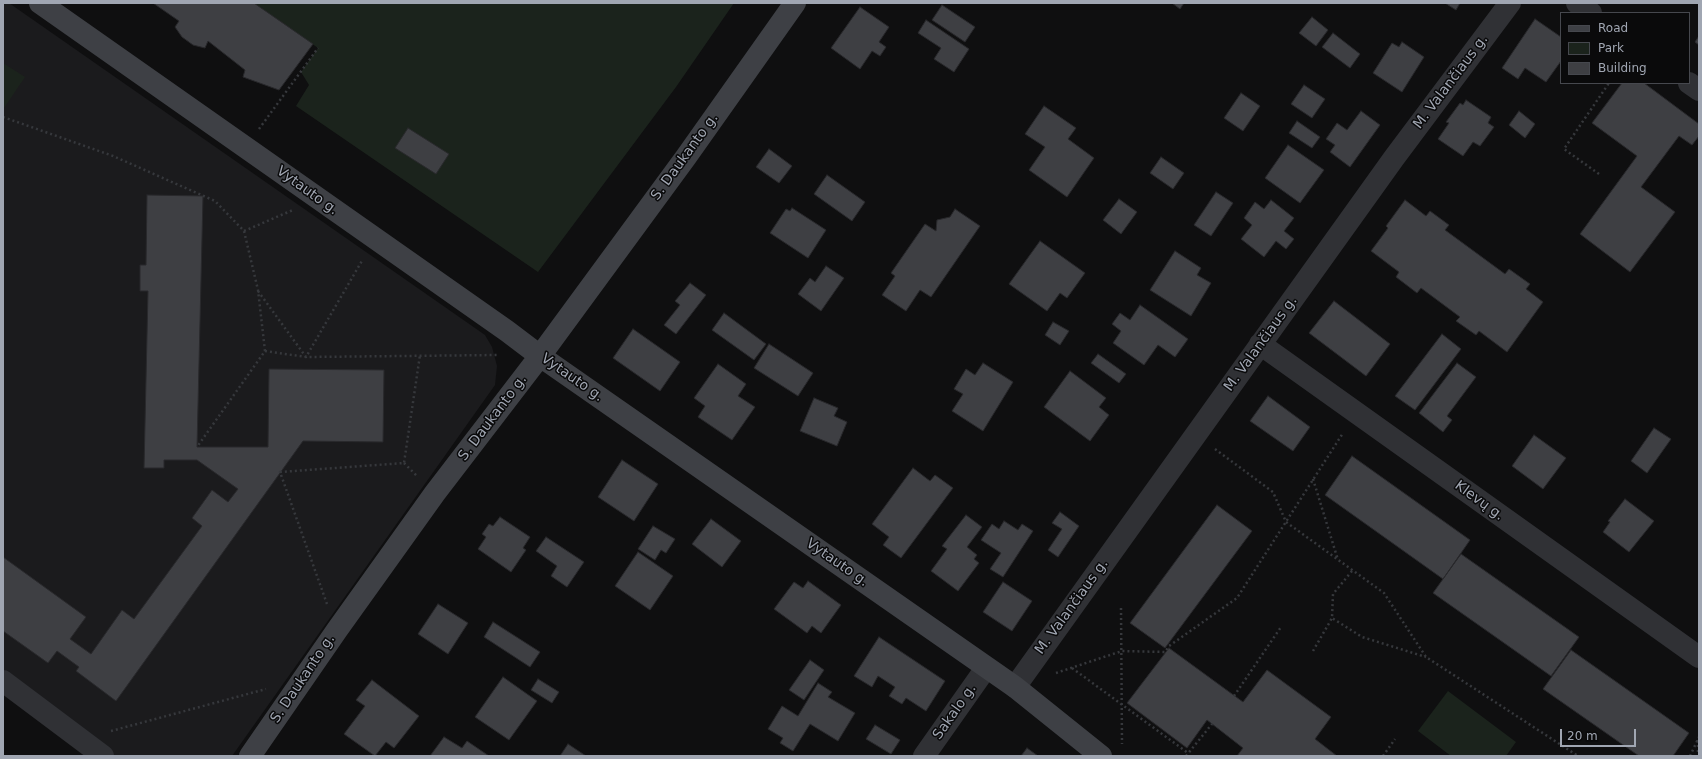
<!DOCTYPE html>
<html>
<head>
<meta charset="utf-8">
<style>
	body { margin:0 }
	#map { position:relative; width:1702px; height:759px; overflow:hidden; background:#0f0f10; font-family:"DejaVu Sans",sans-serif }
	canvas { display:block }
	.frame { position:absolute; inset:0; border:4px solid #a0a6b2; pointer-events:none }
	.legend { position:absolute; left:1560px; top:12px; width:130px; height:72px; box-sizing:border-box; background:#0a0a0b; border:1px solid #46484e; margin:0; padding:5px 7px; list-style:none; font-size:12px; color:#a0a6b2 }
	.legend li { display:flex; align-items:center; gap:8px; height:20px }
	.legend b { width:20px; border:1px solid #46484e }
	.scale { position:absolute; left:1560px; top:729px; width:76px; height:18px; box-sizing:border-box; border:2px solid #a0a6b2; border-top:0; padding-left:5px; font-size:12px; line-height:14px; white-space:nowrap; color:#a0a6b2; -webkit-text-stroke:3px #0a0a0b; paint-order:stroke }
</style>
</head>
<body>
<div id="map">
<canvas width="1702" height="759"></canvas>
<div class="frame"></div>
<ul class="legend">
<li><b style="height:5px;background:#3e4045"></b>Road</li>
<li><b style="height:11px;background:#1b231c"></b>Park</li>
<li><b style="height:11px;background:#3e3f43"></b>Building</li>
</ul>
<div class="scale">20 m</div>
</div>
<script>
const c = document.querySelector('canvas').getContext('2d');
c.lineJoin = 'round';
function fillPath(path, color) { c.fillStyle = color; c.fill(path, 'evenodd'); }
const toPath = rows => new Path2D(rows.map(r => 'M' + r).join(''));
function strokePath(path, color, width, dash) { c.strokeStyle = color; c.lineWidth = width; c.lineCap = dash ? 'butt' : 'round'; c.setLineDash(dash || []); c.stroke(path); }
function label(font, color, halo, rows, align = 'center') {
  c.font = font + ' "DejaVu Sans",sans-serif'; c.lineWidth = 3; c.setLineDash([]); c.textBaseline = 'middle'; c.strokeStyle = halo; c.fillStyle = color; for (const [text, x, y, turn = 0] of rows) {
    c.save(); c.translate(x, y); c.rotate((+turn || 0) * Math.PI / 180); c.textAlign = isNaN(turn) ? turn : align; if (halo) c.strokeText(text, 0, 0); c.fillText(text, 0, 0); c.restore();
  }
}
fillPath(toPath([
	[3,3,9,3,485,335,492,347,497,366,495,385,232,756,103,756,3,681]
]), '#1b1b1d');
fillPath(toPath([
	[254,3,734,3,676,87,538,272,296,106,309,85,301,72,318,48],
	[3,63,25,77,4,108,3,107],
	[1448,691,1516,742,1506,756,1451,756,1418,731]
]), '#1b231c');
const building = toPath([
	[153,3,254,3,313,44,279,90,243,77,245,70,208,41,205,48,193,45,182,37,175,27,179,21,153,3],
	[1172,3,1184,3,1180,9,1172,3],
	[1445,3,1460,3,1456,10,1445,3],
	[942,5,975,27,965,42,932,20,942,5],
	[860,7,889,27,879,42,886,47,880,56,872,51,860,69,831,48,860,7],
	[1312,17,1328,30,1316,46,1299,33,1312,17],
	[1535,19,1561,37,1561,61,1546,82,1525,68,1518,79,1502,68,1535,19],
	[926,20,969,49,954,72,934,59,941,48,918,33,926,20],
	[1333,33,1360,54,1350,68,1322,47,1333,33],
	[1699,36,1699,45,1695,42,1699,36],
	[1402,42,1424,57,1402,92,1373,73,1392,43,1399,47,1402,42],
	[1622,83,1644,83,1699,124,1699,136,1692,145,1679,136,1641,187,1675,212,1630,272,1580,234,1637,156,1592,123,1622,83],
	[1304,85,1325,99,1312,118,1291,104,1304,85],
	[1241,93,1260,106,1243,131,1224,118,1241,93],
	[1466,100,1491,117,1488,123,1494,127,1480,146,1473,142,1463,156,1438,139,1449,123,1446,122,1460,103,1463,105,1466,100],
	[1044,106,1076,128,1068,139,1094,158,1067,197,1029,170,1045,147,1025,134,1044,106],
	[1361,111,1380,125,1350,167,1330,152,1335,145,1326,139,1337,123,1347,130,1361,111],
	[1519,111,1535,124,1525,138,1509,125,1519,111],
	[1297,121,1320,137,1312,148,1289,133,1297,121],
	[408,128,449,154,436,174,395,148,408,128],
	[1288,145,1324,170,1300,203,1265,178,1288,145],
	[769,149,792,166,779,183,756,167,769,149],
	[1161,157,1184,173,1173,189,1150,173,1161,157],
	[827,175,865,202,852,221,814,194,827,175],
	[1216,192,1233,203,1211,236,1194,225,1216,192],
	[147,195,203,196,197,447,268,447,269,369,384,370,383,442,303,441,116,701,76,671,79,667,57,651,48,663,3,631,3,557,86,617,70,639,91,654,122,610,134,619,202,526,192,518,212,490,228,502,238,489,197,460,164,460,164,468,144,468,148,291,140,291,140,265,146,265,147,195],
	[1119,199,1137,212,1121,234,1103,220,1119,199],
	[1271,200,1294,218,1284,231,1294,239,1286,249,1276,241,1264,257,1241,239,1252,225,1244,218,1255,202,1264,209,1271,200],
	[1405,200,1426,216,1430,211,1449,225,1445,230,1505,274,1509,269,1530,284,1526,289,1543,302,1507,352,1479,331,1476,335,1456,321,1460,317,1421,288,1417,293,1396,277,1399,272,1371,251,1388,228,1386,226,1405,200],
	[792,208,826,230,808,258,770,233,786,209,790,211,792,208],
	[955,209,980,226,931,297,920,290,906,311,882,295,895,276,891,273,925,224,936,231,937,220,950,217,955,209],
	[1040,241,1085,273,1067,298,1060,293,1047,311,1009,284,1040,241],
	[1175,251,1201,268,1197,275,1211,283,1191,316,1150,290,1175,251],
	[826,266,844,278,821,311,798,294,810,278,815,282,826,266],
	[690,283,706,295,676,334,664,325,680,305,675,301,690,283],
	[1334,301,1390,344,1366,376,1309,333,1334,301],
	[1140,305,1188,339,1175,357,1158,345,1144,365,1113,343,1121,331,1112,324,1120,313,1130,320,1140,305],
	[724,313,766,344,754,360,712,330,724,313],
	[1053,322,1069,331,1060,345,1045,335,1053,322],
	[633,329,680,362,660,391,613,358,633,329],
	[1442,334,1461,349,1415,410,1395,396,1442,334],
	[769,344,813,373,798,396,754,368,769,344],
	[1098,354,1126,374,1119,383,1091,363,1098,354],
	[983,363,1013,382,983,431,952,411,963,394,954,389,966,369,975,375,983,363],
	[1457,363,1476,377,1447,416,1452,420,1443,432,1419,413,1457,363],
	[718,364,746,384,738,396,755,407,732,440,698,417,705,406,694,398,718,364],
	[1070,371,1106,398,1099,407,1109,415,1090,441,1044,407,1070,371],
	[1268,396,1310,427,1293,451,1250,421,1268,396],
	[814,398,838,408,834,416,847,422,837,446,800,431,814,398],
	[1654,428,1671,439,1647,473,1631,461,1654,428],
	[1534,435,1566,458,1543,489,1512,466,1534,435],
	[1352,456,1470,540,1443,579,1325,495,1352,456],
	[622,460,658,484,634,521,598,497,622,460],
	[913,468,930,481,935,475,953,488,901,558,883,545,889,537,872,524,913,468],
	[1625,499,1654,521,1629,552,1603,532,1610,522,1608,521,1625,499],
	[1217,505,1252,531,1165,648,1130,623,1217,505],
	[1060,512,1079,526,1058,557,1048,550,1062,529,1052,523,1060,512],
	[966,515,982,527,967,547,977,555,974,559,979,563,958,591,931,571,947,549,942,546,966,515],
	[500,517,530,537,523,548,526,550,511,572,478,549,486,537,482,534,489,524,493,526,500,517],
	[711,519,741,541,722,567,692,544,711,519],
	[1004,521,1018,530,1022,524,1033,531,1003,577,990,569,1001,553,981,540,992,524,999,529,1004,521],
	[653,526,675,539,666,553,661,550,655,560,638,549,653,526],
	[546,537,584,562,567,587,551,576,557,566,536,551,546,537],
	[638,552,673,576,650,610,615,586,638,552],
	[1461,554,1579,637,1551,676,1433,593,1461,554],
	[808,581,841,605,821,633,812,626,807,633,774,609,794,582,803,588,808,581],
	[1003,582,1032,601,1012,631,983,612,1003,582],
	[438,604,468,623,448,654,418,634,438,604],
	[493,622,540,652,530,667,484,637,493,622],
	[879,637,945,681,926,711,906,698,902,704,889,696,895,687,878,676,872,687,854,676,879,637],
	[1169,648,1243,702,1267,670,1331,717,1315,739,1337,756,1237,756,1243,748,1207,720,1187,748,1127,703,1169,648],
	[1571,650,1689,733,1673,756,1639,756,1543,689,1571,650],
	[810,660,824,670,804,700,789,690,810,660],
	[503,677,537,701,509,740,475,717,503,677],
	[538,679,559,692,552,703,531,690,538,679],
	[372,680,419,716,394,748,386,742,375,756,344,734,365,706,356,700,372,680],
	[818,683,832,692,828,697,855,713,838,741,810,724,793,751,780,743,783,738,768,729,782,706,798,716,818,683],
	[875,725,900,740,891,754,866,739,875,725],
	[444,737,462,748,467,741,489,756,430,756,444,737],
	[568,744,586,756,560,756,568,744],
	[1027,748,1038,756,1021,756,1027,748]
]);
fillPath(building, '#3e3f43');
strokePath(building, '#29292c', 1);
strokePath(toPath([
	[3,117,113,156,215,201,244,231,258,290,265,351,197,447],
	[259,129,318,48],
	[1599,174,1564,149,1609,83],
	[244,231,293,210],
	[258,291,306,357,363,259],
	[265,351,306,357,498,355],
	[1215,449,1273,492,1286,522,1384,593,1426,657,1578,756],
	[404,463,418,477],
	[1313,479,1338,560],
	[1352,571,1333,594,1332,618,1362,637,1426,657],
	[327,604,280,472,404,463,420,355],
	[1121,608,1122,744],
	[1313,651,1332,618],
	[1072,668,1188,753],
	[1056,673,1122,651,1165,652,1169,646,1237,598,1343,433],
	[1234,696,1281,627],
	[111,731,266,689],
	[1698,740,1698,756],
	[1186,756,1212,724],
	[1383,756,1395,739],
	[1690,756,1699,737]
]), '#36383c', 2.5, [2, 3]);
strokePath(toPath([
	[1577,3,1591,13],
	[1689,83,1699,90],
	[1260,344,1699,657],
	[3,681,103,756],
	[1015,687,1394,158,1510,3],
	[924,756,986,668]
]), '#303135', 22);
strokePath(toPath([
	[40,3,507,331,540,356,1015,687,1101,756],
	[250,756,337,630,435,493,540,356,686,157,795,3]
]), '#3e4045', 22);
label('14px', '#a0a6b2', '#0a0a0b', [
	["M. Valančiaus g.",1451,82,-53],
	["S. Daukanto g.",685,157,-54],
	["Vytauto g.",307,191,36],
	["M. Valančiaus g.",1261,344,-54],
	["Vytauto g.",572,378,35],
	["S. Daukanto g.",493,418,-53],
	["Klevų g.",1479,501,36],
	["Vytauto g.",837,563,35],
	["M. Valančiaus g.",1072,607,-54],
	["S. Daukanto g.",303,679,-56],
	["Sakalo g.",955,712,-55]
]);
</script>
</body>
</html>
